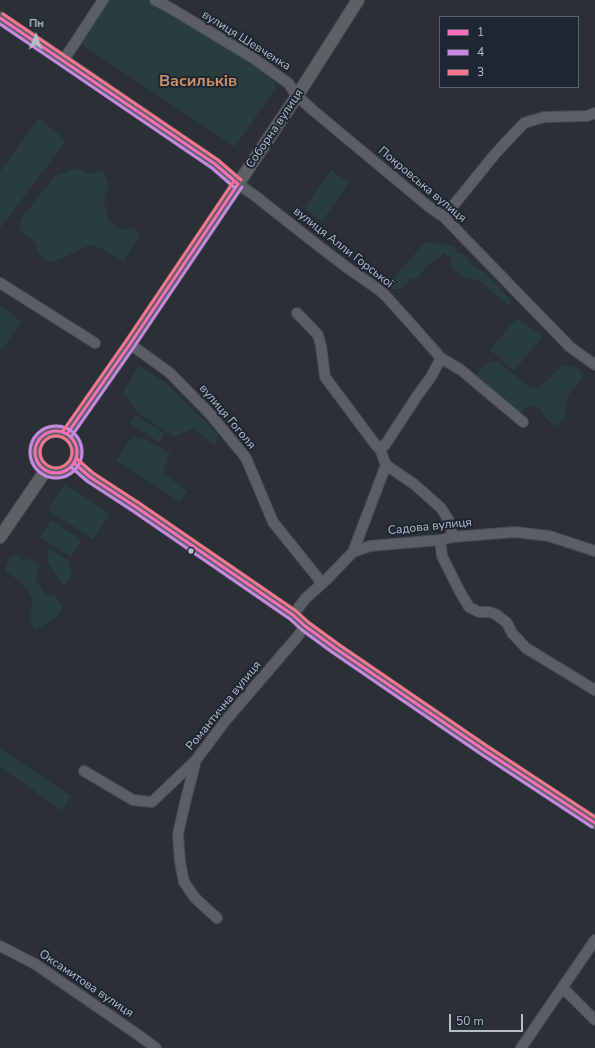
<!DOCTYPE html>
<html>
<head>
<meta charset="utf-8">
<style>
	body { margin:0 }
	#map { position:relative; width:595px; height:1048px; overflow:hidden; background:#2a3036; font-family:"Nunito Sans",sans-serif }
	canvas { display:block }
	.legend { position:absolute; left:439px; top:16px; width:140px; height:72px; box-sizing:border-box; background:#1e2731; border:1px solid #5a636d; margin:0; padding:5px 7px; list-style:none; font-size:12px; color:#b5bdc7 }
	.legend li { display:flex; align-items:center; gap:8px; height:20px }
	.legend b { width:20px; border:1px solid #5a636d }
	.north { position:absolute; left:16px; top:16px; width:40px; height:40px; -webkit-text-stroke:3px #1e2731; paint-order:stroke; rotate:2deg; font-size:11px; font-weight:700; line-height:16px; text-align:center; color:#b5bdc7 }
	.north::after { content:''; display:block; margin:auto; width:14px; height:18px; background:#b5bdc7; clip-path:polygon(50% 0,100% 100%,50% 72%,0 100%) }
	.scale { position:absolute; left:449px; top:1014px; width:74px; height:18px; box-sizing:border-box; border:2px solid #b5bdc7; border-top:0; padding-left:5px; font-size:12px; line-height:14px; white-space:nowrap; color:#b5bdc7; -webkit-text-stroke:3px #1e2731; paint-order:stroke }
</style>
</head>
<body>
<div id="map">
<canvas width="595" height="1048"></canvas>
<ul class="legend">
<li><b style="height:5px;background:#fb6dba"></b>1</li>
<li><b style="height:5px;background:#c787e3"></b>4</li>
<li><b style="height:5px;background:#fc738d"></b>3</li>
</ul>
<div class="north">Пн</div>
<div class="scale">50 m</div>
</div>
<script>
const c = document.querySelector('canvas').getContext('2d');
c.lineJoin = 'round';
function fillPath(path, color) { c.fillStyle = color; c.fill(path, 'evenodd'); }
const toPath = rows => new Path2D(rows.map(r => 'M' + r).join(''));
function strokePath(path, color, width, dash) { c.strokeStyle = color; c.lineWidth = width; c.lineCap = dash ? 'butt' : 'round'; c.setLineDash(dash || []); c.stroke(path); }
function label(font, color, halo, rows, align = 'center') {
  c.font = font + ' "Nunito Sans",sans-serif'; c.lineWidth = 4; c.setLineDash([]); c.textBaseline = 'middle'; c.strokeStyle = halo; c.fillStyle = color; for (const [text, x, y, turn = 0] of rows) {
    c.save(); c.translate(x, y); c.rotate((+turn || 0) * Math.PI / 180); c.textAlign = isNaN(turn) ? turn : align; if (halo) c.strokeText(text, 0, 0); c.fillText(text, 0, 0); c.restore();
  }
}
fillPath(toPath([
	[108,0,148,0,202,31,271,78,276,87,235,147,80,43],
	[39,118,66,141,0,228,0,172],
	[78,168,90,174,103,170,109,184,104,202,109,221,122,230,132,228,140,234,124,261,92,244,51,263,38,253,35,242,19,229,21,219,55,176],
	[331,170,349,183,322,221,304,208],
	[429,242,454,246,458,253,465,255,474,266,486,273,507,296,511,303,508,304,499,298,479,280,469,279,462,276,458,271,452,270,450,265,452,259,443,253,441,256,427,265,417,279,411,278,402,289,391,289,390,283,419,249,426,243],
	[0,305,22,322,1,350,0,349],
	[517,318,543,336,514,371,490,350],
	[490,361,499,363,531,388,540,387,563,365,578,368,584,376,567,397,565,418,555,427,544,416,540,409,531,405,518,414,475,379,481,367],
	[139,366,167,384,218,435,215,446,193,428,175,437,136,411,123,392],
	[135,415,165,434,159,442,130,423],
	[135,437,149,441,170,453,163,473,187,491,180,502,116,460,130,440],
	[64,484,110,514,93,539,48,510],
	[51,520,82,540,71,557,40,537],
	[48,548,70,562,71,577,64,587,47,562],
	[16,554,23,562,29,558,40,565,35,579,46,595,55,596,63,607,57,617,35,630,30,619,32,598,26,587,5,570,10,557],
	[0,748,71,796,62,811,0,766]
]), '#2a3d3e');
const minor = toPath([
	[155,0,172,9,253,58,288,83,297,96,315,112,428,206,444,217,570,347,595,365],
	[63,60,73,46,103,0],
	[238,184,254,195,320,247,349,269,375,287,384,294,412,325,441,358,461,370,523,422],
	[444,217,495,154,524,123,544,117,587,116,595,113],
	[0,283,95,343],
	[297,313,318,335,321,346,325,377,375,444,380,449,386,465,414,484,441,508,448,519,453,537],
	[130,344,170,373,211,415,246,458,273,522,322,583],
	[380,449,385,445,417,396,431,377,441,358],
	[440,540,442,556,459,590,469,607,479,612,490,612,497,615,507,623,512,633,526,648,595,690],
	[353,552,386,465],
	[293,615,305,599,327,579,353,552,370,546,440,540,453,537,515,532,549,536,595,551],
	[84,771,133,800,152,802,196,760],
	[217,918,195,898,184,882,180,862,178,834,185,803,196,760,226,720,298,636,305,626],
	[0,946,35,964,137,1034,156,1048],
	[563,988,595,1020],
	[521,1048,595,940]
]);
const major = toPath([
	[0,18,63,60,215,164,238,184],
	'35 452a21 21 0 1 1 42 0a21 21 0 1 1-42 0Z',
	[67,434,130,344,238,184,297,96,358,0],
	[74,463,90,477,136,507,293,615,305,626,335,648,484,750,595,823],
	[0,537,46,470]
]);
strokePath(minor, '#484c51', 12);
strokePath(major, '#484d53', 14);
strokePath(minor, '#5a5e65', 10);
strokePath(major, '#5d6166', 12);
strokePath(toPath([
	[0,18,215,164,238,184],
	'35 452a21 21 0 1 1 42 0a21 21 0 1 1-42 0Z',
	[67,434,130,344,238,184],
	[74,463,90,477,136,507,293,615,305,626,335,648,484,750,595,823]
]), '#fb6dba', 3);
strokePath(toPath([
	[0,24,212,168,235,188],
	'30 452a26 26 0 1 1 52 0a26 26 0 1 1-52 0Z',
	[71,437,134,347,242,187],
	[71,467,87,481,133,511,290,619,302,630,332,652,481,754,592,827]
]), '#c787e3', 3);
strokePath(toPath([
	[3,14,218,160,241,180],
	[63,431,126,341,234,181],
	'40 452a16 16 0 1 1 32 0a16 16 0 1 1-32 0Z',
	[77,459,93,473,139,503,296,611,308,622,338,644,487,746,595,817]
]), '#fc738d', 3);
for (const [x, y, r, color] of [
	[191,551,3.5,"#b5bdc7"]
]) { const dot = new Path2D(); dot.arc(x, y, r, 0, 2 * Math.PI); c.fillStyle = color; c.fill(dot); strokePath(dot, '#1e2731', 1.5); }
label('12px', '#b5bdc7', '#1e2731', [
	["вулиця Шевченка",246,41,32],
	["Соборна вулиця",275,129,-56],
	["Покровська вулиця",422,185,40],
	["вулиця Алли Горської",343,248,38],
	["вулиця Гоголя",227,417,50],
	["Садова вулиця",430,527,-6],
	["Романтична вулиця",224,706,-51],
	["Оксамитова вулиця",86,984,34]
]);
label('bold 16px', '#cd916a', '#1e2731', [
	["Васильків",198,82]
]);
</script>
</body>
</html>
